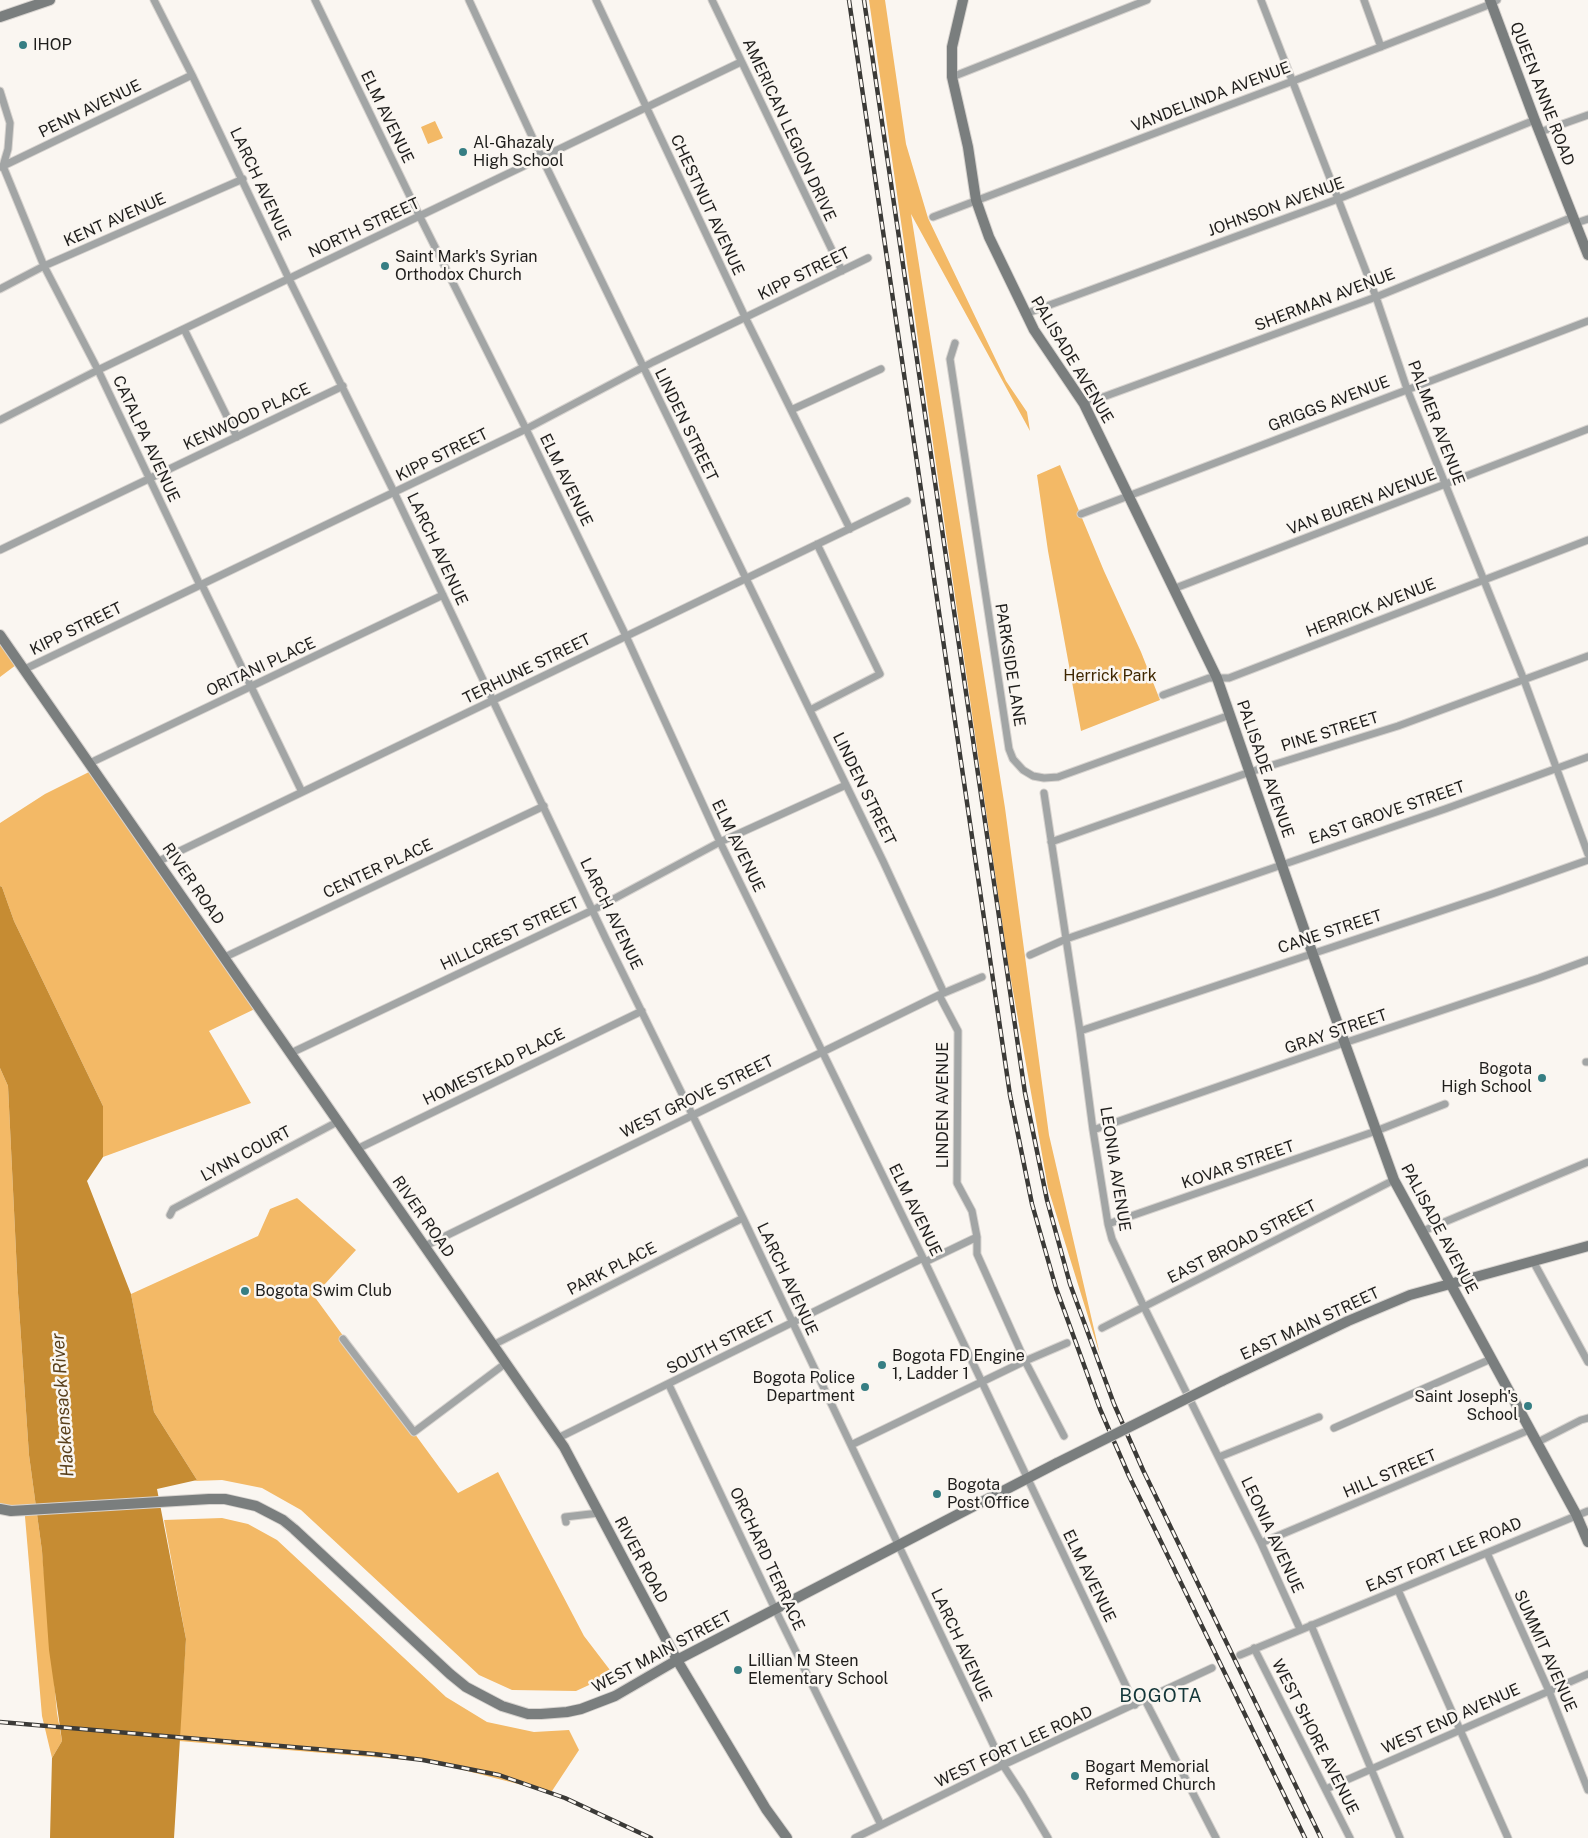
<!DOCTYPE html>
<html>
<head>
<meta charset="utf-8">
<style>
	body { margin:0 }
	canvas { display:block; background:#faf6f1 }
</style>
</head>
<body>
<canvas width="1588" height="1838"></canvas>
<script>
const c = document.querySelector('canvas').getContext('2d');
c.lineJoin = 'round';
function fillPath(path, color) { c.fillStyle = color; c.fill(path, 'evenodd'); }
const toPath = rows => new Path2D(rows.map(r => 'M' + r).join(''));
function strokePath(path, color, width, dash) { c.strokeStyle = color; c.lineWidth = width; c.lineCap = dash ? 'butt' : 'round'; c.setLineDash(dash || []); c.stroke(path); }
function label(font, color, halo, rows, align = 'center') {
  c.font = font + ' "Public Sans",sans-serif'; c.lineWidth = 5; c.setLineDash([]); c.textBaseline = 'middle'; c.strokeStyle = halo; c.fillStyle = color; for (const [text, x, y, turn = 0] of rows) {
    c.save(); c.translate(x, y); c.rotate((+turn || 0) * Math.PI / 180); c.textAlign = isNaN(turn) ? turn : align; if (halo) c.strokeText(text, 0, 0); c.fillText(text, 0, 0); c.restore();
  }
}
fillPath(toPath([
	[869,0,885,0,906,144,928,218,1006,381,1027,412,1030,431,911,214,1005,808,1049,1135,1100,1355,1048,1188,1008,963],
	[435,121,443,138,428,144,421,127],
	[1060,465,1104,571,1141,652,1160,700,1081,731,1048,551,1037,475],
	[0,635,20,662,0,677],
	[95,769,259,1007,209,1031,251,1103,103,1157,103,1106,14,921,2,887,0,886,0,823,45,794],
	[0,1068,8,1086,18,1293,29,1455,42,1551,57,1713,62,1741,52,1758,42,1716,24,1505,23,1510,0,1509],
	[297,1198,356,1250,314,1296,458,1493,498,1472,584,1636,613,1674,576,1691,512,1690,479,1675,301,1510,262,1488,222,1480,194,1481,197,1480,154,1412,131,1294,258,1236,270,1209],
	[222,1518,248,1524,277,1540,446,1697,487,1722,534,1732,569,1730,579,1750,550,1794,522,1785,432,1762,179,1741,186,1639,164,1520]
]), '#f3b966');
fillPath(toPath([
	[0,886,2,887,14,921,103,1106,103,1157,87,1181,131,1294,154,1412,197,1480,157,1489,186,1639,174,1838,50,1838,52,1758,62,1741,49,1650,42,1551,29,1455,18,1293,8,1086,0,1068]
]), '#c68c33');
const street = toPath([
	[154,0,192,75,289,279,394,492,606,939,743,1218,1003,1765,1022,1794,1048,1838],
	[315,0,420,217,526,429,626,636,720,842,925,1262,1135,1705],
	[469,0,542,158,883,861,944,993],
	[596,0,746,319,850,529],
	[712,0,842,271],
	[1261,0,1376,297,1407,389,1524,680,1588,854],
	[1364,0,1381,47],
	[952,77,1147,0],
	[0,91,10,123,8,149,3,166,44,266,98,370,199,583,202,585,302,792],
	[1540,132,1588,115],
	[1,167,192,75],
	[933,217,1293,81,1491,4,1497,0],
	[1576,223,1588,219],
	[0,289,44,266,243,179],
	[1025,314,1338,199,1535,120],
	[184,329,237,437],
	[955,343,950,359,1009,749,1013,759,1023,770,1033,776,1044,778,1058,777,1230,715],
	[1084,404,1376,297,1573,217],
	[791,410,881,369],
	[0,420,98,370,741,62],
	[1081,514,1588,321],
	[0,550,343,386],
	[1173,589,1588,429],
	[25,669,526,429,653,362,868,258],
	[1163,695,1209,678,1229,678,1588,540],
	[810,710,880,674,817,544],
	[90,763,443,595],
	[1044,793,1080,1031,1093,1130,1108,1224,1112,1239,1144,1307,1261,1543,1300,1629],
	[1051,842,1250,772,1398,726,1588,656],
	[159,861,907,501],
	[1030,955,1066,939,1445,809,1588,757],
	[225,957,544,806],
	[939,995,958,1031,957,1183,972,1211,977,1237,977,1254,1025,1361,1064,1436],
	[1080,1031,1492,894,1588,860],
	[291,1053,593,910,720,842,846,785],
	[1586,1062,1588,1062],
	[1093,1130,1335,1046,1539,978,1588,960],
	[357,1149,642,1011],
	[170,1215,173,1209,339,1121],
	[1108,1224,1376,1131,1445,1104],
	[1423,1231,1588,1162],
	[425,1246,939,995,982,977],
	[1533,1261,1588,1362],
	[925,1262,977,1237],
	[1102,1328,1394,1180],
	[343,1339,414,1432,506,1363],
	[493,1345,743,1218],
	[669,1385,775,1609,881,1825],
	[1334,1428,1491,1359],
	[558,1438,923,1258],
	[1536,1443,1581,1420,1588,1418],
	[851,1445,1025,1361,1067,1343],
	[1219,1457,1319,1417],
	[566,1522,565,1517,599,1513],
	[1261,1543,1529,1430],
	[1487,1553,1549,1691,1588,1790],
	[1398,1590,1508,1838],
	[1311,1625,1400,1838],
	[1254,1648,1350,1838],
	[1240,1655,1588,1511],
	[1145,1700,1216,1838],
	[1326,1789,1588,1674],
	[855,1838,1003,1765,1212,1668]
]);
const secondary = toPath([
	[963,0,952,47,952,77,968,147,976,200,989,237,1034,330,1084,404,1217,678,1312,952,1394,1180,1576,1514,1588,1542],
	[1490,0,1534,118,1588,255],
	[0,17,50,0],
	[0,635,564,1447,677,1660,766,1809,787,1838],
	[1222,1381,1348,1321,1410,1295,1588,1246],
	[0,1509,11,1511,209,1499,225,1499,256,1506,283,1520,294,1529,450,1674,466,1687,502,1706,528,1714,541,1714,567,1712,581,1709,615,1696,677,1660,1057,1463]
]);
strokePath(street, '#d7d3cf', 9);
strokePath(secondary, '#d7d3cf', 12);
strokePath(street, '#a2a5a5', 7);
strokePath(secondary, '#7a7e7e', 10);
const rail = toPath([
	[849,0,1010,1095,1032,1204,1056,1288,1100,1409,1129,1476,1305,1838],
	[864,0,1025,1093,1047,1200,1070,1284,1114,1404,1143,1470,1321,1838],
	[0,1722,374,1754,423,1760,499,1775,565,1798,651,1838]
]);
strokePath(rail, '#3b3a37', 4.5);
strokePath(rail, '#faf6f1', 2.5, [8]);
const secondaryBridge = toPath([
	[1057,1463,1222,1381]
]);
strokePath(secondaryBridge, '#d7d3cf', 12, []);
strokePath(secondaryBridge, '#7a7e7e', 10);
for (const [x, y, r, color] of [
	[23,45,5,"#367e83"],
	[463,152,5,"#367e83"],
	[385,266,5,"#367e83"],
	[1542,1078,5,"#367e83"],
	[245,1291,5,"#367e83"],
	[882,1365,5,"#367e83"],
	[865,1387,5,"#367e83"],
	[1528,1406,5,"#367e83"],
	[937,1494,5,"#367e83"],
	[738,1670,5,"#367e83"],
	[1075,1776,5,"#367e83"]
]) { const dot = new Path2D(); dot.arc(x, y, r, 0, 2 * Math.PI); c.fillStyle = color; c.fill(dot); strokePath(dot, '#faf6f1', 2); }
label('16px', '#1f1e1c', '#faf6f1', [
	["IHOP",33,45],
	["Al-Ghazaly",473,143],
	["High School",473,161],
	["Saint Mark's Syrian",395,257],
	["Orthodox Church",395,275],
	["Bogota",1532,1069,"right"],
	["High School",1532,1087,"right"],
	["Bogota Swim Club",255,1291],
	["Bogota FD Engine",892,1356],
	["1, Ladder 1",892,1374],
	["Bogota Police",855,1378,"right"],
	["Department",855,1396,"right"],
	["Saint Joseph's",1518,1397,"right"],
	["School",1518,1415,"right"],
	["Bogota",947,1485],
	["Post Office",947,1503],
	["Lillian M Steen",748,1661],
	["Elementary School",748,1679],
	["Bogart Memorial",1085,1767],
	["Reformed Church",1085,1785]
], 'left');
label('16px', '#1f1e1c', '#faf6f1', [
	["QUEEN ANNE ROAD",1542,94,69],
	["VANDELINDA AVENUE",1211,97,-21],
	["PENN AVENUE",90,109,-26],
	["ELM AVENUE",387,117,64],
	["AMERICAN LEGION DRIVE",789,130,65],
	["LARCH AVENUE",260,184,65],
	["CHESTNUT AVENUE",707,205,65],
	["JOHNSON AVENUE",1276,207,-20],
	["KENT AVENUE",115,220,-24],
	["NORTH STREET",364,228,-25],
	["KIPP STREET",804,274,-26],
	["SHERMAN AVENUE",1325,300,-21],
	["PALISADE AVENUE",1072,360,59],
	["GRIGGS AVENUE",1329,404,-21],
	["KENWOOD PLACE",247,417,-25],
	["PALMER AVENUE",1436,423,69],
	["LINDEN STREET",686,425,64],
	["CATALPA AVENUE",146,439,65],
	["KIPP STREET",442,455,-26],
	["ELM AVENUE",566,480,64],
	["VAN BUREN AVENUE",1362,502,-21],
	["LARCH AVENUE",437,549,65],
	["HERRICK AVENUE",1371,608,-21],
	["KIPP STREET",76,629,-26],
	["PARKSIDE LANE",1010,665,81],
	["ORITANI PLACE",261,667,-25],
	["TERHUNE STREET",527,669,-26],
	["PINE STREET",1330,732,-17],
	["PALISADE AVENUE",1265,769,71],
	["LINDEN STREET",864,789,64],
	["EAST GROVE STREET",1387,813,-19],
	["ELM AVENUE",738,846,64],
	["CENTER PLACE",378,869,-25],
	["RIVER ROAD",193,884,55],
	["LARCH AVENUE",611,914,64],
	["CANE STREET",1330,932,-18],
	["HILLCREST STREET",510,934,-25],
	["GRAY STREET",1336,1032,-19],
	["HOMESTEAD PLACE",494,1067,-26],
	["WEST GROVE STREET",697,1097,-26],
	["LINDEN AVENUE",943,1105,-90],
	["LYNN COURT",246,1154,-28],
	["KOVAR STREET",1238,1165,-19],
	["LEONIA AVENUE",1115,1169,81],
	["ELM AVENUE",915,1210,64],
	["RIVER ROAD",423,1217,55],
	["PALISADE AVENUE",1439,1229,62],
	["EAST BROAD STREET",1242,1242,-27],
	["PARK PLACE",612,1269,-27],
	["LARCH AVENUE",787,1279,65],
	["EAST MAIN STREET",1310,1324,-25],
	["SOUTH STREET",721,1343,-27],
	["HILL STREET",1390,1474,-23],
	["LEONIA AVENUE",1272,1535,65],
	["EAST FORT LEE ROAD",1444,1555,-23],
	["ORCHARD TERRACE",767,1559,65],
	["RIVER ROAD",641,1560,62],
	["ELM AVENUE",1089,1576,64],
	["LARCH AVENUE",961,1645,65],
	["SUMMIT AVENUE",1545,1651,66],
	["WEST MAIN STREET",662,1652,-28],
	["WEST END AVENUE",1451,1719,-24],
	["WEST SHORE AVENUE",1315,1737,63],
	["WEST FORT LEE ROAD",1014,1747,-25]
]);
label('16px', '#3f2701', '#faf6f1', [
	["Herrick Park",1110,676]
]);
label('italic 18px', '#583f1b', '#faf6f1', [
	["Hackensack River",63,1405,-94]
]);
c.letterSpacing = '1px';
label('19px', '#143739', '#faf6f1', [
	["BOGOTA",1161,1696]
]);
c.letterSpacing = '0px';
</script>
</body>
</html>
